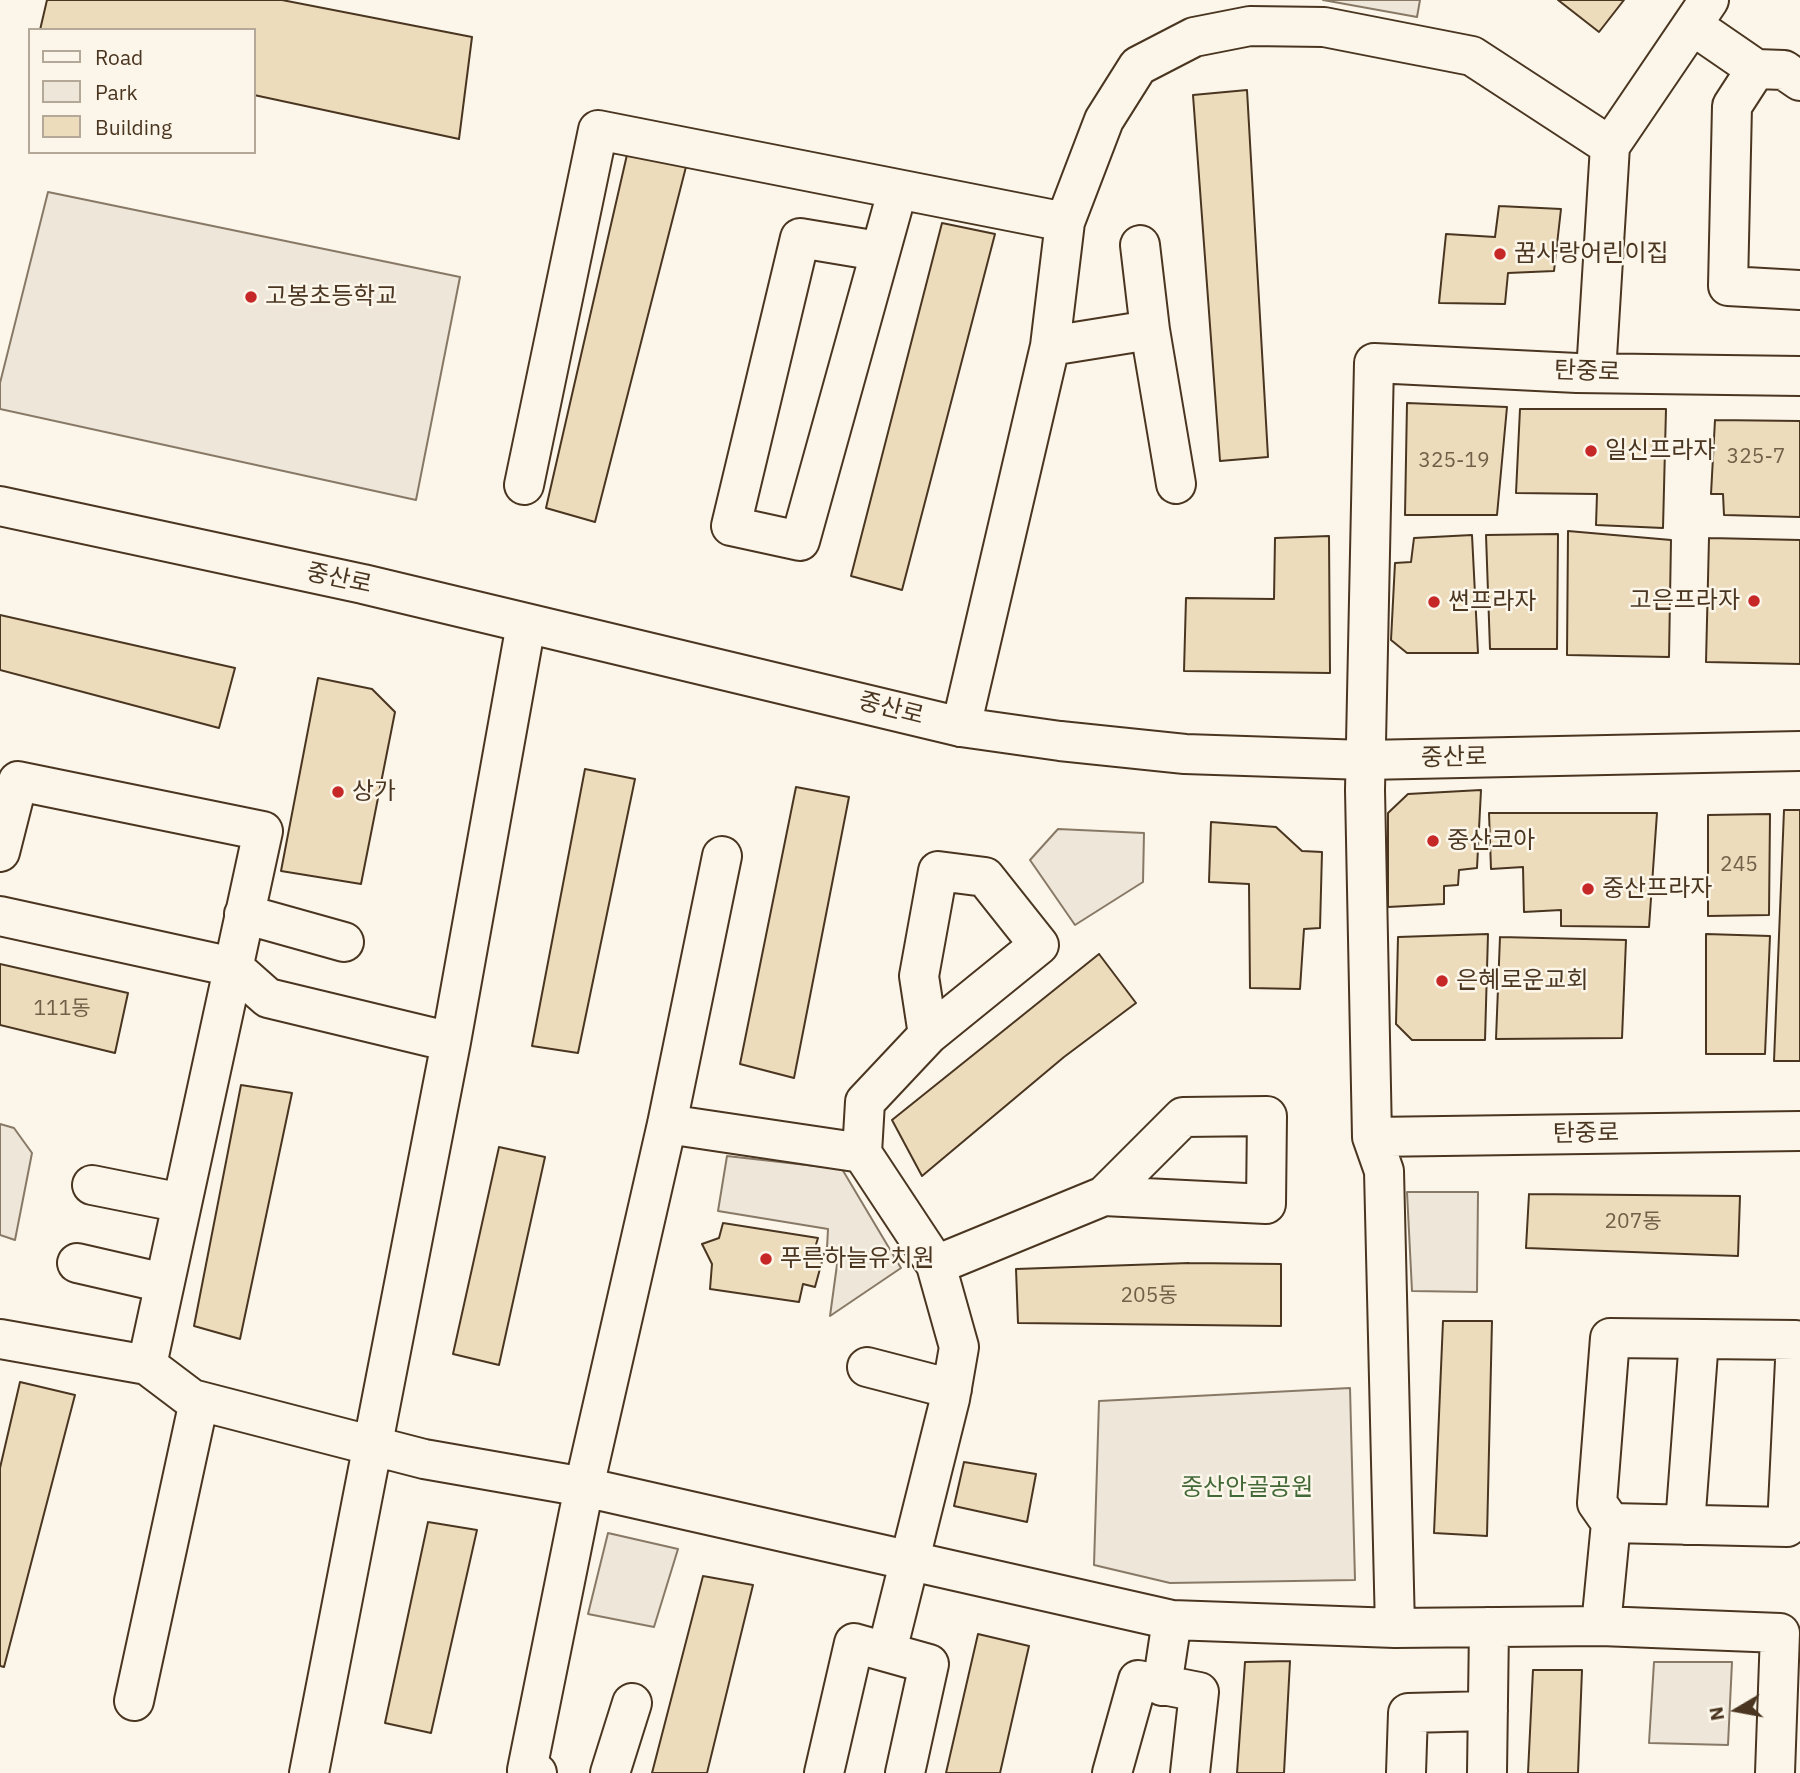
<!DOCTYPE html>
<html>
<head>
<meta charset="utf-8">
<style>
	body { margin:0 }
	#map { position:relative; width:1800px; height:1773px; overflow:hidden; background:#fbf6e9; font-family:"IBM Plex Sans",sans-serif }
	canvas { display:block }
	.legend { position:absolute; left:28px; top:28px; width:228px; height:126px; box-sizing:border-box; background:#fbf6e9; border:2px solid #b4a999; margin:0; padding:9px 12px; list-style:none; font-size:21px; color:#4a3520 }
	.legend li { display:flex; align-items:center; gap:14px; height:35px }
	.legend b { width:35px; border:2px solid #b4a999 }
	.north { position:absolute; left:1702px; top:1675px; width:70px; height:70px; -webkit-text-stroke:5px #fbf6e9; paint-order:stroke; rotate:260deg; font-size:19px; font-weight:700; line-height:28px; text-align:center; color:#4a3520 }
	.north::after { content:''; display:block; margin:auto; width:24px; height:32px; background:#4a3520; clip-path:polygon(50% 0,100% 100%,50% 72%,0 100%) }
</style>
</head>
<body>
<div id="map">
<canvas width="1800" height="1773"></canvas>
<ul class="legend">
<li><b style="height:9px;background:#fbf6e9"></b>Road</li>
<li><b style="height:19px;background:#ede6d9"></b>Park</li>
<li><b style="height:19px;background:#ecdcbc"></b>Building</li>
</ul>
<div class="north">N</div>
</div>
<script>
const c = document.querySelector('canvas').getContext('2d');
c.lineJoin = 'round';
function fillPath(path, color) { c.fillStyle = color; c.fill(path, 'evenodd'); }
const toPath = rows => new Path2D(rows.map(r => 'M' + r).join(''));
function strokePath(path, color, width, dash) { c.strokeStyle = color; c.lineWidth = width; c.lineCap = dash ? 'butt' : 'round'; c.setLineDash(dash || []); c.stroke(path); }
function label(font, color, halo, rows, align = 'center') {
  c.font = font + ' "IBM Plex Sans","Noto Sans KR",sans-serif'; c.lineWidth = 5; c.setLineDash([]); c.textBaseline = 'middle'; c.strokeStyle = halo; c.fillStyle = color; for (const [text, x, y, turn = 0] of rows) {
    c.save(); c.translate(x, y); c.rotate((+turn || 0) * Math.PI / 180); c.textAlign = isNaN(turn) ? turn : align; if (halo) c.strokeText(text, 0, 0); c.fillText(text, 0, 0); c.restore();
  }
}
const green = toPath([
	[1323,0,1420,0,1417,17,1323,0],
	[48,192,460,277,416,500,0,409,0,383,48,192],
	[1058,829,1144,833,1143,882,1075,925,1030,860,1058,829],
	[0,1124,14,1128,32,1153,15,1240,0,1235,0,1124],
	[727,1156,842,1169,901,1268,830,1316,839,1250,827,1248,828,1229,718,1211,727,1156],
	[1407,1192,1478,1192,1477,1292,1412,1291,1407,1192],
	[1350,1388,1355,1580,1170,1583,1094,1565,1099,1401,1350,1388],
	[608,1533,678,1549,654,1627,588,1614,608,1533],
	[1654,1662,1732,1662,1728,1745,1649,1743,1654,1662]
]);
fillPath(green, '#ede6d9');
strokePath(green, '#887966', 2);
const building = toPath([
	[47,0,282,0,472,37,459,139,254,95,254,30,40,30,47,0],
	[1558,0,1624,0,1599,32,1558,0],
	[1247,90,1268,457,1220,461,1193,95,1247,90],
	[629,146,688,159,595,522,546,508,629,146],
	[1499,206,1561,209,1554,271,1508,273,1505,304,1439,303,1446,234,1495,237,1499,206],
	[942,223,995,234,902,590,851,576,942,223],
	[1407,403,1507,407,1497,515,1405,515,1407,403],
	[1520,409,1666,409,1663,528,1596,525,1597,494,1516,493,1520,409],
	[1715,420,1800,421,1800,517,1724,515,1723,494,1711,494,1715,420],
	[1568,531,1671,540,1669,657,1567,655,1568,531],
	[1558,534,1557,649,1490,649,1486,535,1558,534],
	[1472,535,1478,653,1407,653,1391,640,1395,563,1411,562,1414,538,1472,535],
	[1329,536,1330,673,1184,671,1186,598,1274,599,1275,538,1329,536],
	[1709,538,1800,540,1800,664,1706,662,1709,538],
	[0,615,235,668,219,728,0,670,0,615],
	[318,678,372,689,395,712,361,884,281,871,318,678],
	[585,769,635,779,578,1053,532,1046,585,769],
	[796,787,849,797,794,1078,740,1064,796,787],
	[1481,790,1477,868,1459,870,1458,885,1444,886,1444,904,1388,907,1388,813,1408,794,1481,790],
	[1784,810,1800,810,1800,1061,1774,1061,1784,810],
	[1489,813,1657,813,1649,927,1561,926,1561,910,1524,912,1523,867,1491,869,1489,813],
	[1770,814,1769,915,1708,916,1708,815,1770,814],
	[1211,822,1276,827,1302,851,1322,852,1320,928,1304,929,1300,989,1250,988,1249,884,1209,882,1211,822],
	[1488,934,1485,1040,1412,1040,1396,1024,1398,937,1488,934],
	[1706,934,1770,936,1765,1054,1706,1054,1706,934],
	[1500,937,1626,940,1622,1038,1496,1039,1500,937],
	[1099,954,1136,1003,1064,1057,922,1176,892,1120,1099,954],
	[0,964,128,993,115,1053,0,1025,0,964],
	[241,1085,292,1093,240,1339,194,1326,241,1085],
	[499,1147,545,1157,499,1365,453,1354,499,1147],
	[1529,1194,1740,1196,1738,1256,1526,1248,1529,1194],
	[723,1223,818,1238,814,1251,824,1254,815,1287,803,1284,799,1302,710,1289,712,1264,702,1244,719,1238,723,1223],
	[1189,1263,1281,1264,1281,1326,1018,1323,1016,1269,1189,1263],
	[1443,1321,1492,1321,1487,1536,1434,1533,1443,1321],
	[20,1382,75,1395,4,1667,0,1666,0,1468,20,1382],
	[964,1462,1036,1474,1027,1522,954,1506,964,1462],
	[428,1522,477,1530,431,1733,385,1723,428,1522],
	[703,1576,753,1585,707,1773,652,1773,703,1576],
	[978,1634,1029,1646,1000,1773,946,1773,978,1634],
	[1290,1661,1284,1773,1237,1773,1245,1662,1290,1661],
	[1533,1670,1582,1670,1578,1773,1528,1773,1533,1670]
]);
fillPath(building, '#ecdcbc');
strokePath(building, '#4a3520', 2);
const minor = toPath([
	[1692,25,1756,69,1784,70,1800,81],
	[1756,69,1732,106,1728,286,1800,290],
	[1610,146,1709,0],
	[1140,245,1150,330,1176,484],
	[878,251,800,238,731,526,800,541,897,192],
	[1050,346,1150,330],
	[524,485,598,130,1065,222],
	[961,727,1050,346,1065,222,1104,120,1138,66,1194,37,1250,26,1324,27,1472,56,1610,146,1596,373],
	[0,852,18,781,263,831,147,1365],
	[244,914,344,942],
	[0,916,233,967,268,998,451,1042],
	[667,1124,862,1153,936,1265,959,1347,950,1399,887,1651],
	[1372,1137,1800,1131],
	[862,1153,865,1102,928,1035,1039,945,985,877,938,871,919,976,928,1035],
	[92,1185,182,1203],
	[77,1263,164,1283],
	[936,1265,1104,1196,1183,1117,1267,1116,1266,1204,1104,1196],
	[0,1339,147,1365,192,1399,424,1459,584,1487,1172,1620,1395,1628,1601,1626,1780,1633,1775,1773],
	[867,1367,952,1389],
	[1685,1525,1699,1339],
	[1601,1626,1611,1523,1597,1503,1610,1338,1796,1340,1787,1527,1611,1523],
	[1395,1628,1384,1171,1372,1137,1365,790,1374,363,1577,373,1800,376],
	[1162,1686,1172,1620],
	[134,1701,199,1401],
	[309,1773,451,1042,526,624],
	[537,1773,527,1770,584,1487,667,1124,722,856],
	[610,1773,632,1703],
	[824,1773,854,1643,929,1664,905,1773],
	[1112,1773,1138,1680,1199,1692,1190,1773],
	[1406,1773,1408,1713,1488,1711],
	[1487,1773,1489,1627]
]);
const major = toPath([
	[0,506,363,584,961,727,1060,741,1185,754,1365,760,1800,751]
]);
strokePath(minor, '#4a3520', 42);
strokePath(major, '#4a3520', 42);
strokePath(minor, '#fbf6e9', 38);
strokePath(major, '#fbf6e9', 38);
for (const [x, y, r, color] of [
	[1500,254,7,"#c62828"],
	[251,297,7,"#c62828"],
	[1591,451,7,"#c62828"],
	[1754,601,7,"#c62828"],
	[1434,602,7,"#c62828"],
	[338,792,7,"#c62828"],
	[1433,841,7,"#c62828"],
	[1588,889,7,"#c62828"],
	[1442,981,7,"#c62828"],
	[766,1259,7,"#c62828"]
]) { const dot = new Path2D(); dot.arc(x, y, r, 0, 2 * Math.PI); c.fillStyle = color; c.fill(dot); strokePath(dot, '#fbf6e9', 2.5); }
label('21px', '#725f47', null, [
	["325-7",1756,457],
	["325-19",1454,461],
	["245",1739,865],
	["111동",62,1009],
	["207동",1633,1222],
	["205동",1149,1296]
]);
label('24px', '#4a3520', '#fbf6e9', [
	["꿈사랑어린이집",1514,254],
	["고봉초등학교",265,297],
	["일신프라자",1605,451],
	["고은프라자",1740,601,"right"],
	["썬프라자",1448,602],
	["상가",352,792],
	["중산코아",1447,841],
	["중산프라자",1602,889],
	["은혜로운교회",1456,981],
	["푸른하늘유치원",780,1259]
], 'left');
label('24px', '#4a3520', '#fbf6e9', [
	["탄중로",1587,372,2],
	["중산로",339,579,12],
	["중산로",891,709,14],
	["중산로",1454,758,-1],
	["탄중로",1586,1134,-1]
]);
label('24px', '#436837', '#fbf6e9', [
	["중산안골공원",1247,1488]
]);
</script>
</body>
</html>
